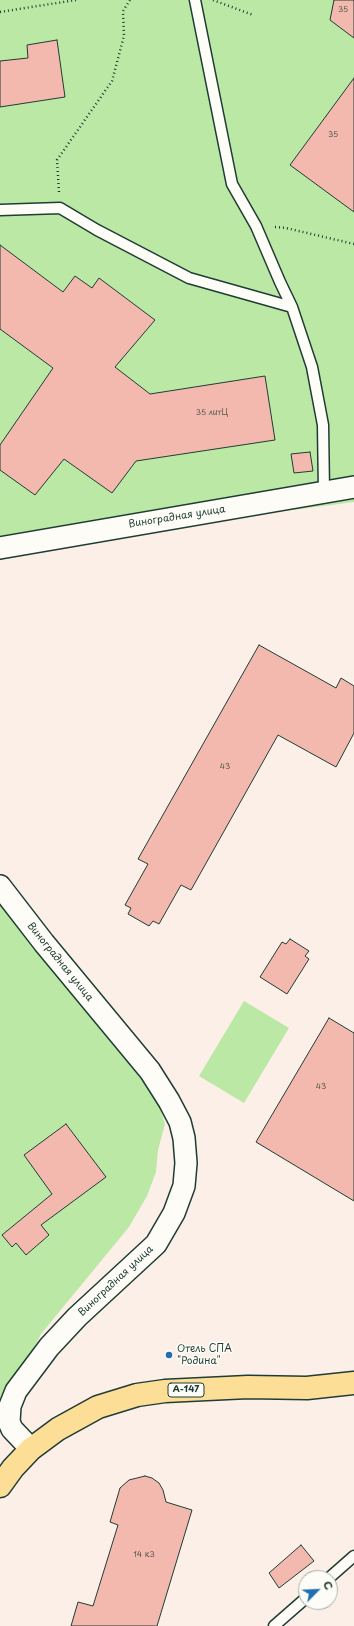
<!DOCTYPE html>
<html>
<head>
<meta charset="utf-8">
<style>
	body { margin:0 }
	#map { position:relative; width:354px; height:1626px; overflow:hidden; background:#fbefe8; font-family:"Playpen Sans",sans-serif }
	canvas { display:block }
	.north { position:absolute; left:298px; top:1570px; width:40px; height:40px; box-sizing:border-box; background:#fdfcf7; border:1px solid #a4b0a9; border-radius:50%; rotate:66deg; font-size:11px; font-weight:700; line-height:16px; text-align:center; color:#1f3d34 }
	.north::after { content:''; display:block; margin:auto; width:14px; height:18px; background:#1f6fb2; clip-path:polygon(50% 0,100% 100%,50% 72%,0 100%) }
</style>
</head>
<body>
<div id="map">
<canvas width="354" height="1626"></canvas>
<div class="north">С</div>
</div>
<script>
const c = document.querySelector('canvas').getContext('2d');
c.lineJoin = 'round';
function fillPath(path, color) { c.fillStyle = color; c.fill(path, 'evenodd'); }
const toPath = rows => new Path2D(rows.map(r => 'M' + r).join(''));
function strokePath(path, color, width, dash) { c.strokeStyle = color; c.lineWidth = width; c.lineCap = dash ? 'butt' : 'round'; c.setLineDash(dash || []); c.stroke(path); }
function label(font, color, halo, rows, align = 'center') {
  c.font = font + ' "Playpen Sans",sans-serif'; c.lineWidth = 3; c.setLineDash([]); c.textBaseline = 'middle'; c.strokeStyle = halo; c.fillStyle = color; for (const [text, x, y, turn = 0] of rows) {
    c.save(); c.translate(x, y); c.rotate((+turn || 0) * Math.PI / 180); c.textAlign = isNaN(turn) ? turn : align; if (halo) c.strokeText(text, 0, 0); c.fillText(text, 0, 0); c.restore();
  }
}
fillPath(toPath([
	[0,0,354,0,354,502,0,548],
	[0,891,150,1089,160,1108,165,1124,158,1150,156,1172,147,1196,129,1227,41,1334,0,1413],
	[244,1001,289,1028,244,1103,199,1076]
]), '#bce8a5');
const building = toPath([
	[334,0,354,0,354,38,330,20,334,0],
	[57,40,65,97,0,107,0,61,28,58,27,45,57,40],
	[354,78,354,212,290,165,354,78],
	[0,245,63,292,75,276,92,288,99,278,155,320,115,367,150,394,265,376,275,440,136,461,112,493,64,459,35,495,0,470,0,445,53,368,0,329,0,245],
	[310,452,313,471,294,473,291,454,310,452],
	[259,645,336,688,341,678,354,686,354,733,336,767,278,735,191,890,181,885,159,924,153,921,149,926,128,914,131,908,125,905,148,864,138,859,259,645],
	[290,939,309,951,305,956,309,959,287,994,260,977,282,942,286,944,290,939],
	[329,1018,354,1033,354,1201,256,1142,329,1018],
	[66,1124,106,1177,41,1225,49,1235,26,1255,16,1243,12,1247,2,1235,52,1194,24,1155,66,1124],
	[145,1476,152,1478,159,1483,163,1490,166,1502,192,1510,157,1626,71,1626,78,1602,93,1606,118,1525,110,1522,120,1488,129,1480,145,1476],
	[301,1545,314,1561,279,1588,269,1573,301,1545]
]);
fillPath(building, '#f4b9ae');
strokePath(building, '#1f3d34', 1);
const lane = toPath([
	[195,0,232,184,256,226,280,282,292,307,312,367,323,425,324,492],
	[0,210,60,208,97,230,189,278,292,307],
	[329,1578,354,1556],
	[274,1626,306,1598]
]);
const street = toPath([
	[0,548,354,487],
	[0,886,44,943,150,1071,169,1101,180,1122,184,1138,186,1163,184,1186,174,1213,156,1244,77,1317,49,1347,16,1391,10,1406,9,1422,12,1429,31,1449]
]);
const primary = toPath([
	[0,1486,13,1468,31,1449,58,1429,98,1407,137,1395,165,1391,248,1387,307,1388,354,1383]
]);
strokePath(lane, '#1f3d34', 13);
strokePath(street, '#1f3d34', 24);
strokePath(primary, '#1f3d34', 25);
strokePath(toPath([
	[213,0,253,15],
	[0,12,76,0],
	[59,192,57,160,112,81,124,36,123,11,130,0],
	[275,227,286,228,354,244]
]), '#1f3d34', 2.5, [1, 3]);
strokePath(lane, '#fdfcf7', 10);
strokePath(street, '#fdfcf7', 21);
strokePath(primary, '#fdde96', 22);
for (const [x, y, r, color] of [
	[169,1355,4,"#1f6fb2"]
]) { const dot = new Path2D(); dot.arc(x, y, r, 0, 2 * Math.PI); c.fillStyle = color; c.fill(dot); strokePath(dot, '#fdfcf7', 1.5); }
label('8px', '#545c52', null, [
	["35",343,10],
	["35",333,135],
	["35 литЦ",212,413],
	["43",225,767],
	["43",321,1087],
	["14 к3",144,1555]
]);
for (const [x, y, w] of [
	[186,1390,36]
]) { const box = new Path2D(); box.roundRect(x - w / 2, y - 7, w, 14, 3); c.fillStyle = '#fdfcf7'; c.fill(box); strokePath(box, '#1f3d34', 1); }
label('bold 9px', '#1f3d34', null, [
	["А-147",186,1390]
]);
label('10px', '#1f3d34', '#fdfcf7', [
	["Виноградная улица",177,517,-9],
	["Виноградная улица",60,962,51],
	["Виноградная улица",116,1281,-43]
]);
label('10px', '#1f3d34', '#fdfcf7', [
	["Отель СПА",177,1349],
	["\"Родина\"",177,1361]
], 'left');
</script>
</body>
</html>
